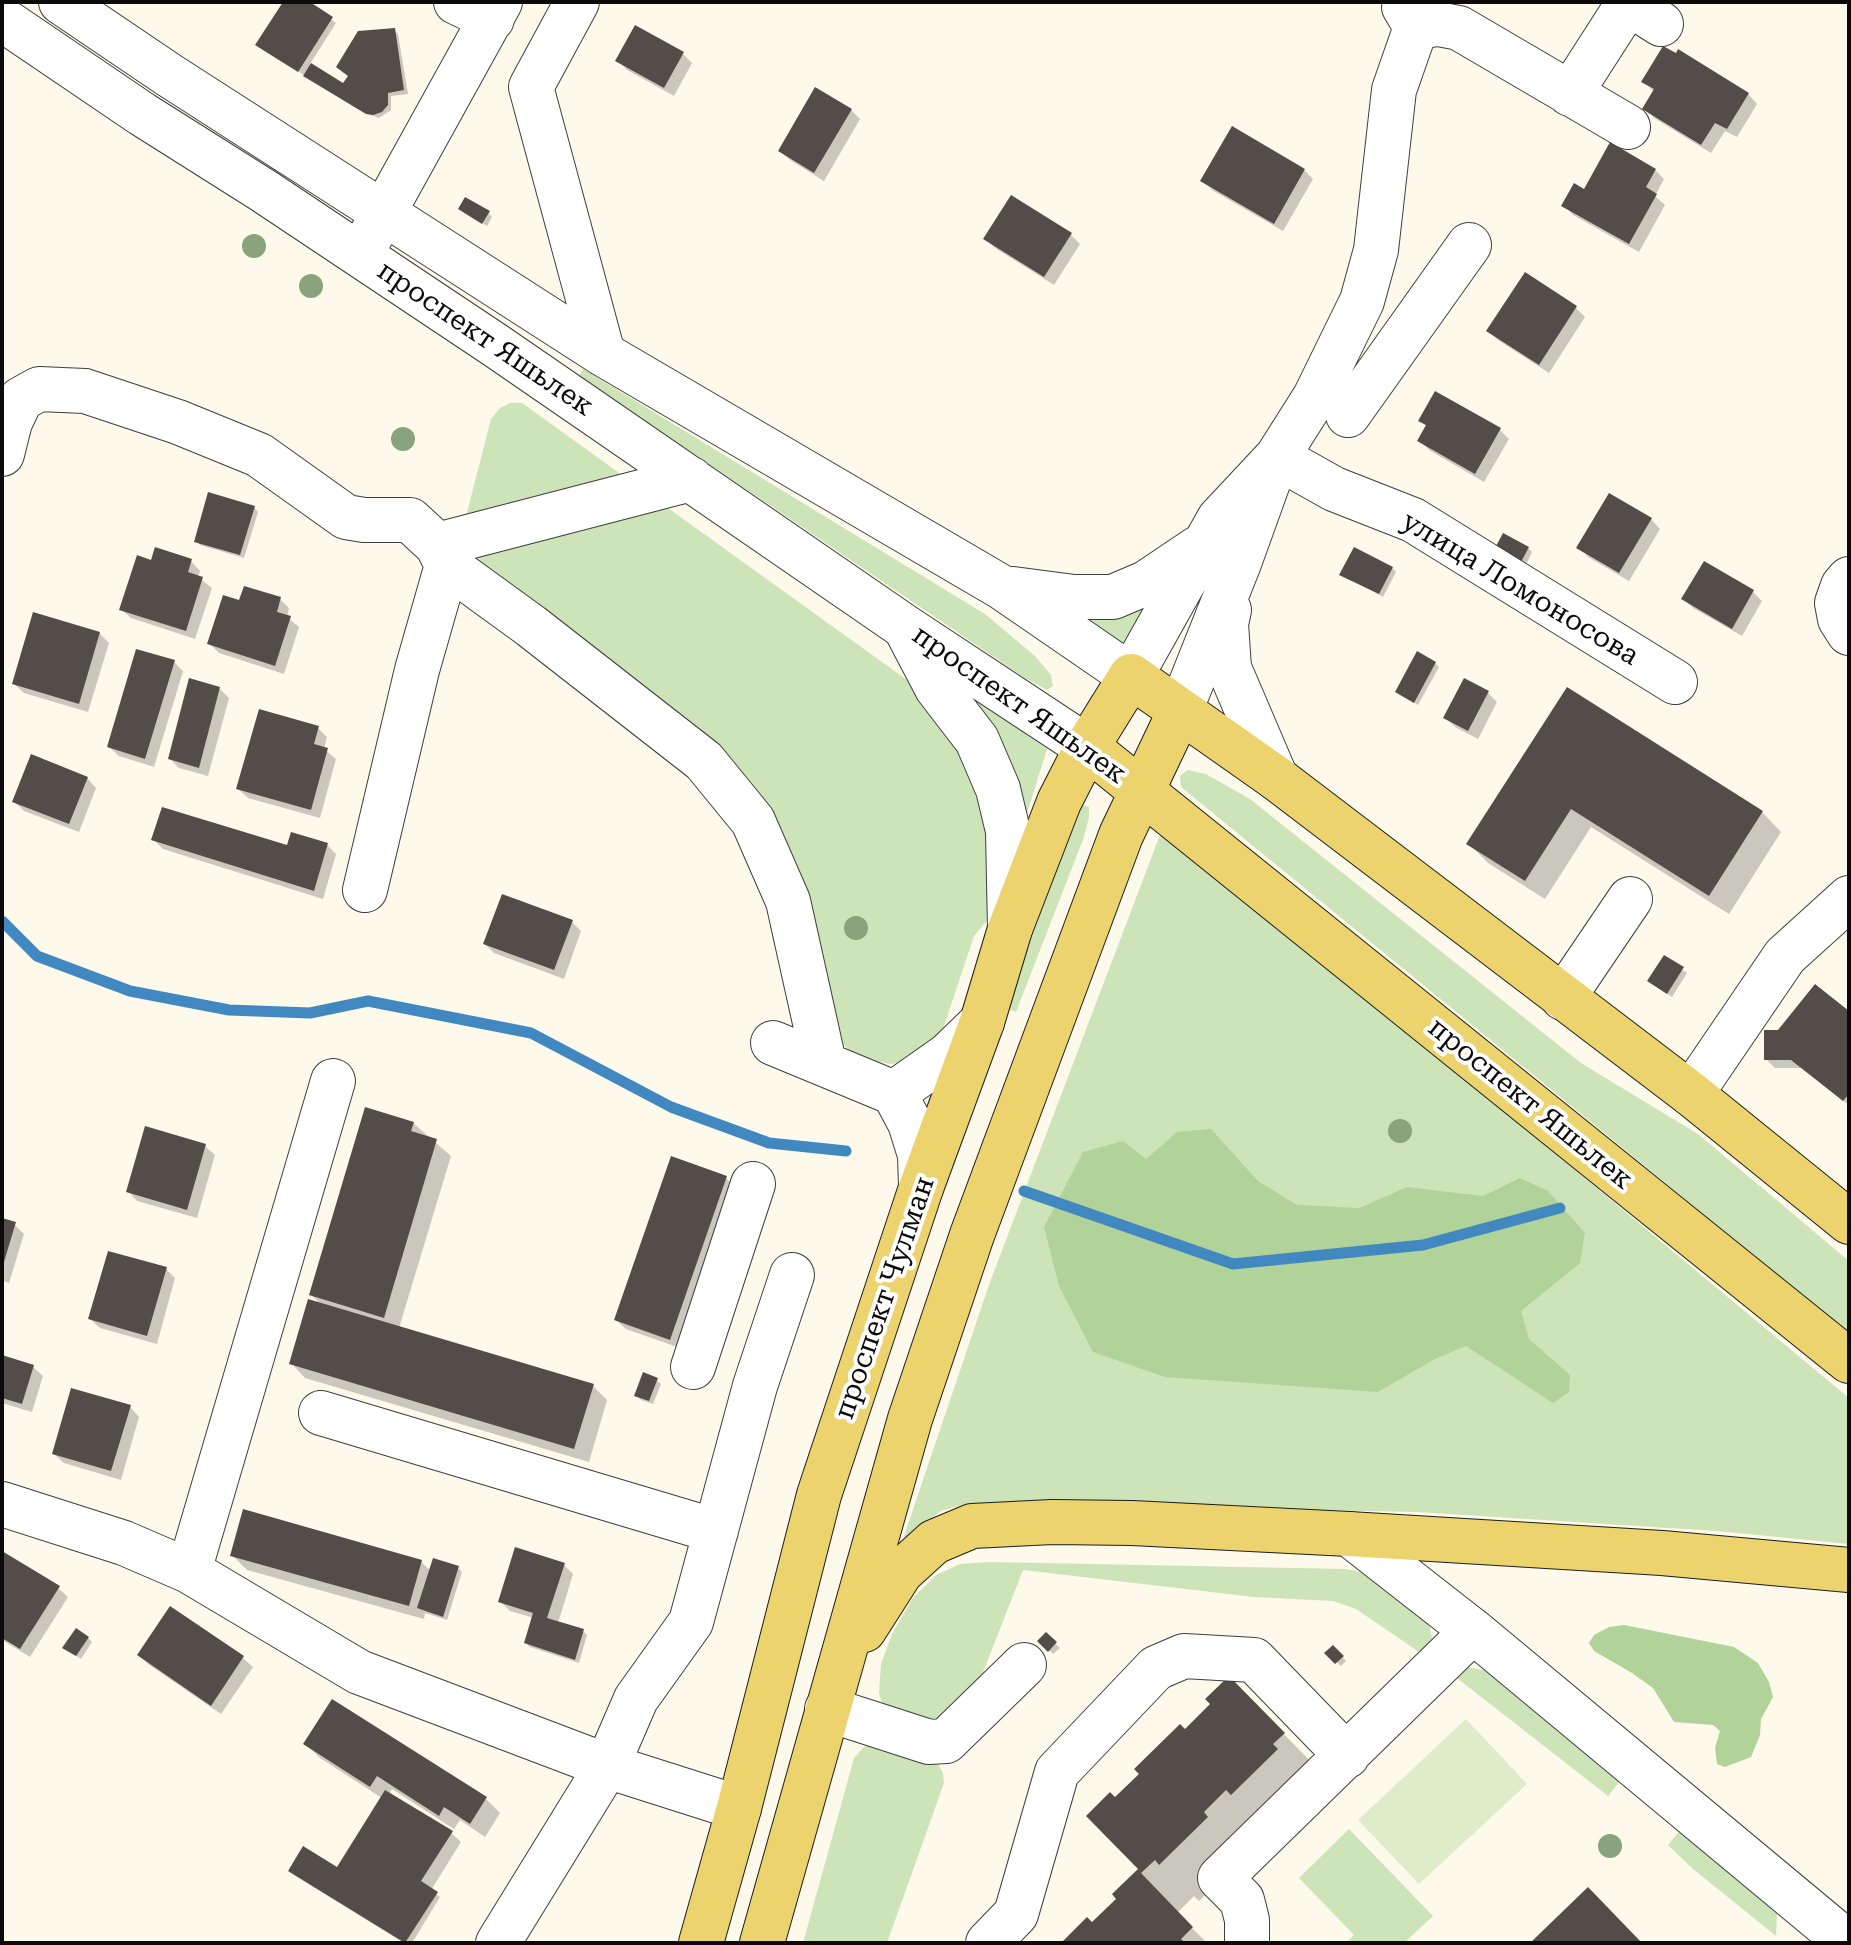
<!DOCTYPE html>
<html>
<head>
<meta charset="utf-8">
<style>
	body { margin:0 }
	#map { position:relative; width:1851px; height:1945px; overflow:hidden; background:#fdfaeb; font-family:"Roboto Serif",serif }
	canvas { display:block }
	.frame { position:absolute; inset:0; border:4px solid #0b0b0b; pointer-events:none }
</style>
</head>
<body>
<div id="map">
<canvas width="1851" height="1945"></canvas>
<div class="frame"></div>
</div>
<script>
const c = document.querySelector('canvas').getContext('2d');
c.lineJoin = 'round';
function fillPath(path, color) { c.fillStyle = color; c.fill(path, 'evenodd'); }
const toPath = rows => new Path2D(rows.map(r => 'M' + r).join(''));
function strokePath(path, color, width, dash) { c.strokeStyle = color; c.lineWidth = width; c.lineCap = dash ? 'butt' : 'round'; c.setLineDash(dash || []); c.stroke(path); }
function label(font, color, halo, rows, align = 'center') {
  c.font = font + ' "Roboto Serif",serif'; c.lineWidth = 8; c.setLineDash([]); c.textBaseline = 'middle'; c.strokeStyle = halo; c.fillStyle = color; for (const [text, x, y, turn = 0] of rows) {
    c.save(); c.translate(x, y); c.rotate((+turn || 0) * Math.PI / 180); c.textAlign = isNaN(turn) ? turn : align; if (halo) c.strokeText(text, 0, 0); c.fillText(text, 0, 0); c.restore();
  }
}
fillPath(toPath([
	[583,369,985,614,1035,656,1051,675,1053,686,1047,690,1025,678,579,376],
	[510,403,522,403,914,685,989,795,997,909,974,936,940,1038,911,1062,890,1064,867,1059,852,1053,837,1038,725,753,475,558,464,524,491,419,500,408],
	[1156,591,1132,655,1058,609],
	[954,684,1047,749,1020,836],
	[1188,770,1206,774,1250,799,1581,1063,1698,1134,1849,1261,1849,1333,1181,787,1180,776],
	[1083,805,1089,807,1089,817,1084,837,1016,1012,1003,1007,1068,819],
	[1163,827,1849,1398,1849,1544,1716,1531,1417,1512,970,1503,941,1511,902,1542,990,1282],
	[990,1562,1346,1569,1361,1572,1414,1605,1430,1627,1432,1639,1425,1656,1356,1609,1333,1601,1254,1597,1023,1570,973,1698,950,1723,885,1714,879,1693,881,1664,892,1634,912,1599,936,1575,960,1564],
	[1467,1667,1493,1672,1621,1780,1608,1796,1453,1675],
	[875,1741,937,1762,943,1773,944,1783,887,1943,803,1943,854,1758,865,1746],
	[1349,1829,1433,1916,1404,1943,1346,1943,1354,1935,1299,1878],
	[1681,1829,1771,1904,1777,1914,1776,1936,1693,1869,1668,1845]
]), '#cde4b8');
fillPath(toPath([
	[1211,1129,1258,1181,1297,1205,1360,1208,1407,1187,1483,1196,1520,1178,1548,1191,1585,1233,1580,1263,1521,1311,1529,1339,1570,1375,1569,1392,1553,1403,1466,1346,1435,1359,1378,1392,1165,1377,1093,1352,1059,1286,1044,1227,1083,1152,1123,1141,1146,1159,1177,1132],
	[1624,1625,1734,1647,1758,1663,1769,1682,1773,1697,1761,1719,1760,1735,1751,1757,1725,1767,1717,1764,1715,1748,1720,1731,1713,1725,1674,1722,1653,1688,1632,1673,1594,1651,1589,1643,1594,1635,1609,1627]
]), '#b1d399');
fillPath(toPath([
	[1466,1719,1527,1784,1419,1884,1358,1820]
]), '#deecc9');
fillPath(toPath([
	[285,2,306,2,336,23,310,64,344,86,394,30,398,34,408,94,391,96,391,110,379,118,365,113,262,49],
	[682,53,692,63,674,96,627,70,618,60],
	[1644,81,1748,94,1757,104,1737,137,1725,131,1711,153,1654,118,1645,108,1654,92],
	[851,110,860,119,824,181,790,160,780,151],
	[1304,170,1313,179,1283,231,1212,190,1203,181],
	[1655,170,1664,179,1655,196,1665,205,1639,252,1573,215,1564,205,1584,191],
	[460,209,488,213,492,217,487,226],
	[1070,234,1080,244,1054,285,995,248,986,239],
	[1525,275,1576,308,1585,317,1549,373,1498,340,1489,331],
	[1436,393,1500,430,1509,439,1484,482,1429,450,1420,440,1427,427,1420,420],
	[254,507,258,512,244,558,200,545,196,541],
	[1651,519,1660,529,1629,581,1588,557,1579,547],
	[1528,548,1532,552,1525,567,1500,554],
	[191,561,200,571,198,577,212,588,195,639,131,618,121,609,153,563],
	[1392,568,1396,572,1383,597,1342,574],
	[1753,592,1762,601,1742,636,1693,608,1684,599],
	[280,599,289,608,287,617,299,627,284,674,219,653,209,643,240,602],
	[99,633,109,643,88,712,24,693,14,684],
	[173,661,183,671,154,767,119,756,109,747],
	[1435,663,1439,667,1418,705,1397,692],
	[219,688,229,698,208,776,179,768,170,759],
	[1568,689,1762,812,1781,832,1729,914,1591,827,1545,899,1488,863,1469,844],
	[1488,693,1497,702,1478,739,1455,727,1446,718],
	[318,728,327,737,324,749,336,759,320,818,248,798,238,789],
	[87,778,96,788,79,832,24,811,14,801],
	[154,840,288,848,327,845,336,854,323,899,163,849],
	[572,922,581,931,564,979,494,953,485,944],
	[1664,957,1687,973,1672,997,1654,985],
	[1849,1014,1849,1105,1802,1068,1775,1068,1766,1059,1779,1032],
	[413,1123,451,1156,399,1328,593,1386,607,1400,589,1462,305,1378,291,1363,322,1305,311,1295],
	[205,1146,215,1155,197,1218,137,1201,128,1191],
	[726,1178,735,1187,680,1348,626,1329,616,1320],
	[2,1220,14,1224,24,1234,9,1283,2,1280],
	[166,1269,175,1278,157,1344,100,1328,90,1319],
	[2,1358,33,1367,43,1376,32,1412,2,1403],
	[656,1380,661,1384,653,1404,641,1400,637,1396],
	[130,1407,139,1417,121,1480,64,1463,54,1454],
	[2,1554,58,1588,68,1597,30,1657,2,1640],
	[232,1555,421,1562,431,1571,458,1568,462,1572,447,1620,425,1613,424,1619,247,1570],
	[564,1565,573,1574,558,1623,583,1631,587,1635,579,1663,530,1647,526,1643,534,1618,510,1611,500,1601],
	[171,1609,243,1658,253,1667,221,1714,148,1664,139,1655],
	[1046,1635,1060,1648,1053,1654,1040,1641],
	[88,1638,92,1642,81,1659,69,1651],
	[1333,1647,1346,1661,1341,1666,1327,1653],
	[333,1702,486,1799,500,1813,485,1837,460,1820,454,1829,392,1789,389,1794,451,1833,461,1842,431,1890,440,1897,412,1943,404,1943,294,1875,338,1870,382,1798,320,1758,306,1744],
	[1267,1717,1321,1772,1245,1856,1199,1901,1194,1896,1177,1913,1207,1943,1064,1943,1092,1925,1119,1899,1141,1869,1115,1800,1185,1732]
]), '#0003');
strokePath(toPath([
	[2,921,37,956,130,991,229,1010,310,1013,368,1001,531,1033,671,1107,769,1143,846,1151],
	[1024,1191,1233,1264,1423,1245,1560,1208]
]), '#4288c0', 11);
fillPath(toPath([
	[283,2,310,2,333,17,298,72,255,45],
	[635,25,684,52,664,88,615,61],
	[395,28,404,90,388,93,388,105,382,112,373,115,366,114,303,76,311,63,343,83,348,76,336,67,358,31],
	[1663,46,1676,53,1678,49,1749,93,1727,129,1715,123,1701,145,1642,109,1654,89,1641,82],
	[815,87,852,109,814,173,778,151],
	[1232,126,1305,169,1274,224,1200,181],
	[1610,142,1656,169,1646,187,1657,194,1629,244,1561,206,1574,183,1584,189],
	[1011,195,1072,233,1044,277,983,239],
	[465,197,490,211,482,224,458,209],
	[1525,272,1577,306,1539,365,1486,331],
	[1435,391,1501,428,1475,474,1417,441,1426,425,1418,421],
	[208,492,255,506,240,555,194,542],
	[1609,493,1652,518,1619,573,1576,548],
	[1503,533,1529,547,1520,564,1494,550],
	[155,547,192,559,188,572,203,577,186,631,119,610,137,555,151,560],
	[1354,547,1393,567,1379,594,1339,575],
	[1704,561,1754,590,1732,629,1681,599],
	[244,586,281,597,277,612,291,616,275,666,207,644,223,595,239,600],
	[33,612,100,632,79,704,12,684],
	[136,649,175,660,145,759,107,747],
	[1417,651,1436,662,1414,703,1395,692],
	[189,678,220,687,199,768,168,759],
	[1464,678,1489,691,1468,731,1443,718],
	[1567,687,1763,811,1709,896,1571,809,1525,881,1466,844],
	[259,709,319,726,314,744,328,748,311,810,236,789],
	[31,754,88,777,69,824,12,802],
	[162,807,287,845,291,832,328,843,314,891,151,840],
	[502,894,573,920,554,970,483,944],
	[1664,955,1684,967,1667,994,1647,981],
	[1815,984,1849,1011,1849,1094,1843,1101,1791,1060,1764,1060,1764,1030,1778,1030],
	[365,1107,414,1122,411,1131,437,1139,384,1318,309,1295],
	[145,1126,206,1144,187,1210,126,1192],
	[671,1156,727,1176,670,1340,614,1320],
	[2,1218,16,1222,3,1265,2,1264],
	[108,1251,167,1267,147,1336,88,1319],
	[308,1299,594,1384,574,1449,289,1364],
	[2,1355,34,1365,22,1404,2,1398],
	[643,1372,658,1378,649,1401,634,1396],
	[71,1388,131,1405,111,1471,52,1454],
	[243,1509,422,1560,409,1606,230,1556],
	[515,1547,565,1563,547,1618,584,1629,575,1660,524,1643,533,1613,498,1602],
	[2,1551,60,1586,20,1649,2,1638],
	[433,1558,459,1566,443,1617,417,1608],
	[170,1606,244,1656,211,1706,137,1655],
	[76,1628,89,1637,76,1656,62,1648],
	[1046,1632,1057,1642,1048,1652,1037,1641],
	[1333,1645,1344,1656,1335,1664,1324,1653],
	[1229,1676,1285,1733,1273,1744,1278,1749,1231,1795,1226,1790,1204,1812,1208,1817,1159,1865,1155,1860,1141,1873,1193,1927,1181,1939,1185,1943,1061,1943,1087,1917,1092,1922,1116,1899,1112,1894,1138,1869,1086,1816,1110,1792,1115,1797,1139,1774,1134,1769,1180,1724,1185,1729,1210,1704,1205,1699],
	[332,1699,487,1797,470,1824,444,1807,439,1816,377,1776,370,1787,303,1744],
	[385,1790,453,1831,421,1881,438,1892,405,1943,288,1871,303,1846,337,1867],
	[1588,1887,1642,1943,1530,1943]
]), '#534d49');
const minor = toPath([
	[61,2,169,75,603,354,1003,588,1131,676,1219,519,1277,457,1315,397,1362,301,1376,250,1394,90,1416,27,1430,2],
	[456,2,492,19],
	[577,2,531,87,603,354],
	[1628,3,1661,24],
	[1404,7,1416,27,1438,24,1459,28,1628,127],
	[2,19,142,114,264,191,495,345,905,627,1087,747],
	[1570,94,1629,2],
	[369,239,500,2],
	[1348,415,1469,245],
	[2,454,10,422,21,399,39,389,85,391,178,422,259,455,346,517,364,520,410,520,437,545,447,565,417,670,365,890],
	[1277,457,1334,489,1413,520,1675,682],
	[437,545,691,479],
	[447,565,531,626,704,761,753,821,788,901,824,1063],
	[1849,579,1843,586,1837,603,1840,619,1849,633],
	[1013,589,1074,597,1113,597,1146,583,1198,548],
	[1229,610,1226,624,1229,668,1276,778],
	[906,629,937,688,977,740,998,789,1008,831,1010,929],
	[1180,711,1239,563,1271,474],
	[1563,998,1630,899],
	[773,1043,894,1093,910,1123,920,1155,921,1188],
	[894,1093,948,1055,982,1022],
	[1691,1094,1785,956,1849,898],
	[693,1367,753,1184],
	[321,1413,716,1531],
	[2,1504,124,1543,189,1571,359,1672,607,1766,739,1808],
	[1349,1534,1473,1631,1848,1943],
	[189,1571,333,1081],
	[827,1709,929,1742,946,1741,1024,1665],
	[498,1943,607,1766,636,1699,691,1622,755,1386,792,1275],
	[988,1943,1016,1914,1057,1772,1156,1668,1184,1656,1254,1660,1347,1756],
	[1247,1943,1247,1920,1242,1900,1220,1878,1473,1631]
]);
const major = toPath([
	[1087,747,1849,1361],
	[864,1630,901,1572,934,1542,972,1526,1052,1522,1132,1523,1349,1534,1662,1553,1849,1570],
	[701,1943,739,1808,819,1495,921,1188,982,1022,1010,929,1059,802,1087,747,1131,676,1276,778,1691,1094,1849,1222],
	[762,1943,910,1419,972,1235,1121,835,1180,711]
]);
strokePath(minor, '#3e3e3e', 46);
strokePath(major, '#1c1c1c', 46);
strokePath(minor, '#fff', 44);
strokePath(major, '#ecd36d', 44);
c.fillStyle = '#8aa37c';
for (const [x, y] of [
	[254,246],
	[311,286],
	[403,439],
	[856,928],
	[1400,1131],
	[1610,1846]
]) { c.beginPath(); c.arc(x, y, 12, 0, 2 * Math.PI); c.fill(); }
label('28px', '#0b0b0b', '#fff', [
	["проспект Яшьлек",485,339,34],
	["улица Ломоносова",1520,589,31],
	["проспект Яшьлек",1019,705,35],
	["проспект Яшьлек",1530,1104,39],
	["проспект Чулман",885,1298,-71]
]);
</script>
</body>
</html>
